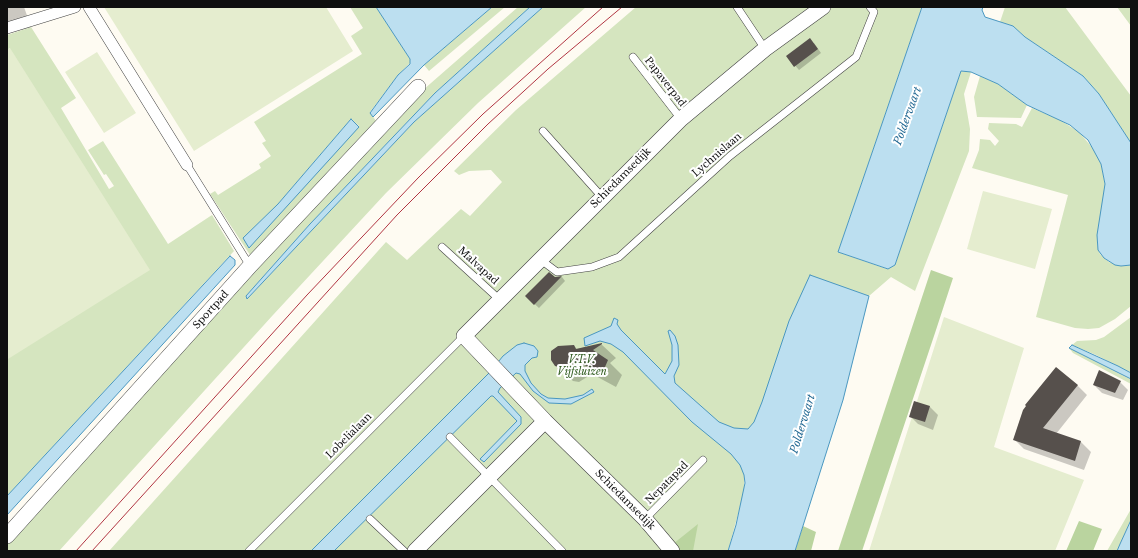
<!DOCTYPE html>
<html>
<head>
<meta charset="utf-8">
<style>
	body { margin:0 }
	#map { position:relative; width:1138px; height:558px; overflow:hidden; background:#fefbf2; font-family:"Libre Baskerville",serif }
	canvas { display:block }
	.frame { position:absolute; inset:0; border:8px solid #0f0f0f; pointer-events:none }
</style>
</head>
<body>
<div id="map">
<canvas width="1138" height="558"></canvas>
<div class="frame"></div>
</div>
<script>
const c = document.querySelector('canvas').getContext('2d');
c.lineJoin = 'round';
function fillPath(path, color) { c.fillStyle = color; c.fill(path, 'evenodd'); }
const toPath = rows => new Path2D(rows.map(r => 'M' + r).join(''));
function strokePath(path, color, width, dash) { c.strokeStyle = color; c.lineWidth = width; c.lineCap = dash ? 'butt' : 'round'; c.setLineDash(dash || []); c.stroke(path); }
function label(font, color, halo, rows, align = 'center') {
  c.font = font + ' "Libre Baskerville",serif'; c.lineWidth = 4; c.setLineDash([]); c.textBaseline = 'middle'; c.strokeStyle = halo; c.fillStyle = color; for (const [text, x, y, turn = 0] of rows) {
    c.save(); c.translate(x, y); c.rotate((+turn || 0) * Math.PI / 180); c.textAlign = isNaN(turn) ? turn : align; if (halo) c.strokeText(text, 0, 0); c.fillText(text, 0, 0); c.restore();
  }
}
fillPath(toPath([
	[350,7,376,7,410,59,410,63,398,75,370,112,376,121,360,141,252,258,210,194,215,191,218,195,261,168,259,164,271,156,262,143,266,141,254,122,362,54,351,36,363,28],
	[351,119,359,126,243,238,278,204],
	[492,7,505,7,429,71,424,65],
	[518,7,530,7,435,93,310,224,246,296,247,299,414,122,543,7,586,7,478,103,386,193,273,315,59,551,7,551,7,542,415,97],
	[636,7,922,7,838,252,887,269,895,265,961,71,971,72,964,94,970,129,969,151,915,291,891,277,869,296,810,276,744,475,744,492,728,551,109,551,386,242,407,260,461,209,470,216,502,182,491,170,469,171,459,175,454,171,516,110],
	[1005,7,1065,7,1131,96,1131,143,1099,94,1083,76,1025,37,1013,26,1000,22],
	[1117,7,1131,7,1131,26],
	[31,27,76,98,61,108,109,189,114,186,106,174,104,175,88,150,103,141,168,244,212,215,234,251,7,496,10,48,7,50,7,35],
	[980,76,998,84,1027,105,1021,118,977,117,974,97],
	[1032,108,1060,120,1079,132,1096,152,1101,164,1105,184,1104,196,1097,243,1100,254,1109,262,1121,266,1131,265,1131,306,1115,319,1099,328,1088,329,1075,328,1036,317,1068,195,972,168,979,150,980,139,990,140,995,146,999,141,988,129,989,123,1016,124,1022,127],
	[1131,317,1131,373,1096,355,1072,345,1077,341,1096,340,1104,337],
	[1069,348,1130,379,1131,384,1073,353],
	[1131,509,1131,520,1117,551,1107,551]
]), '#d5e5bf');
fillPath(toPath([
	[931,270,953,278,935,333,862,551,838,551],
	[1079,521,1102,529,1093,551,1066,551],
	[698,524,693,551,678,551,673,544],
	[803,526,816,532,811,551,795,551]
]), '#bad49f');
fillPath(toPath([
	[104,7,326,7,353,51,194,151],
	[10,48,150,270,8,359,7,50],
	[97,52,136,113,104,133,65,72],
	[983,191,1052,209,1035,269,967,249],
	[944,317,1024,348,994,447,1084,480,1055,551,869,551]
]), '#e5edcf');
const water = toPath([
	[376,7,492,7,424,65,373,117,370,113,398,75,410,64,410,59,376,7],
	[530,7,543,7,414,122,247,299,246,296,310,224,435,93,530,7],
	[922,7,983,7,982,10,985,17,1013,26,1025,37,1083,76,1099,94,1131,143,1131,265,1121,266,1115,265,1104,258,1098,250,1097,235,1105,184,1101,164,1088,140,1070,125,1027,105,998,84,971,72,961,71,895,265,888,269,838,252,922,7],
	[351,119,359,127,249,248,243,238,278,204,351,119],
	[230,256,235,260,235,265,7,515,7,496,230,256],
	[810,275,869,296,843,400,795,551,728,551,736,525,745,483,744,475,740,465,731,454,692,422,623,352,611,344,600,341,585,346,584,338,611,326,614,318,618,320,617,324,621,330,665,374,672,361,672,345,668,331,670,330,675,336,678,345,679,365,674,376,675,383,719,422,734,428,748,429,754,422,762,402,789,321,810,275],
	[524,343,534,346,538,351,537,357,532,358,525,365,525,371,531,383,541,394,548,398,565,399,583,395,592,389,594,392,571,404,549,403,533,391,520,374,516,373,500,388,498,392,521,417,521,424,484,462,480,459,517,421,493,396,491,396,334,551,311,551,490,372,503,356,517,345,524,343],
	[1072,345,1118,366,1131,373,1131,379,1069,348,1072,345],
	[1131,520,1131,551,1117,551,1120,544,1131,520]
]);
fillPath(water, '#bcdff0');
strokePath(water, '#4a97c0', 1);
fillPath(toPath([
	[7,7,24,7,31,27,7,34],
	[814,43,821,53,799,70,787,56],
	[562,277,565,281,539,308,526,296,555,278],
	[601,344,616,358,610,363,622,375,616,387,592,374,579,382,573,381,553,362,574,346,577,349],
	[1120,382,1128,390,1123,400,1102,393,1094,385],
	[1077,385,1087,395,1056,434,1081,442,1091,452,1084,470,1024,449,1014,439],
	[915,402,930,407,938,415,933,430,918,424,910,416]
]), '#0003');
fillPath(toPath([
	[810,38,818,49,794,67,786,56],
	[549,272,555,277,562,276,534,305,525,296],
	[602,343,602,344,593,350,608,360,602,374,577,361,567,367,562,368,555,366,551,360,551,351,558,346,574,345,576,349],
	[1056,367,1078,385,1043,428,1081,441,1075,461,1013,440,1023,410,1026,406,1025,405],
	[1099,370,1121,381,1115,393,1093,385],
	[914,401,930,406,925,422,909,417]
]), '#56504c');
const service = toPath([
	[737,7,765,49],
	[633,57,681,119],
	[543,131,602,197],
	[187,165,250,266],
	[442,247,500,300],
	[541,260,557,272,592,267,619,257,730,156,856,57,874,12,870,7],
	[450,437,562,551],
	[370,519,404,551],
	[645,519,703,460],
	[249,551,464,336]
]);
const pedestrian = toPath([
	[89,7,187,165],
	[7,28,75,7]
]);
const minor = toPath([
	[7,536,250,266,418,87],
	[415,551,545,421],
	[672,551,645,519,545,421,464,336,681,119,765,49,823,7]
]);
strokePath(service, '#424242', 8);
strokePath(pedestrian, '#424242', 12);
strokePath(minor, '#424242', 16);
strokePath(service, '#fff', 7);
strokePath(pedestrian, '#fff', 11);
strokePath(minor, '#fff', 15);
strokePath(toPath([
	[76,551,307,295,418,178,483,114,603,7],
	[92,551,397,215,488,124,548,69,622,7]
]), '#b13542', 1);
label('10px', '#0f0f0f', '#fff', [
	["Papaverpad",665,82,52],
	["Lychnislaan",717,155,-41],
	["Schiedamsedijk",621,178,-45],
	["Malvapad",478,266,42],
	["Sportpad",211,310,-48],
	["Lobelialaan",349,436,-45],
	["Nepatapad",667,483,-45],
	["Schiedamsedijk",625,500,45]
]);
label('italic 10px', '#356025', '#fff', [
	["V.T.V.",582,360],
	["Vijfsluizen",582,372]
]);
label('italic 11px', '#246a94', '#fff', [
	["Poldervaart",908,116,-70],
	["Poldervaart",803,424,-73]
]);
</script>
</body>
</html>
